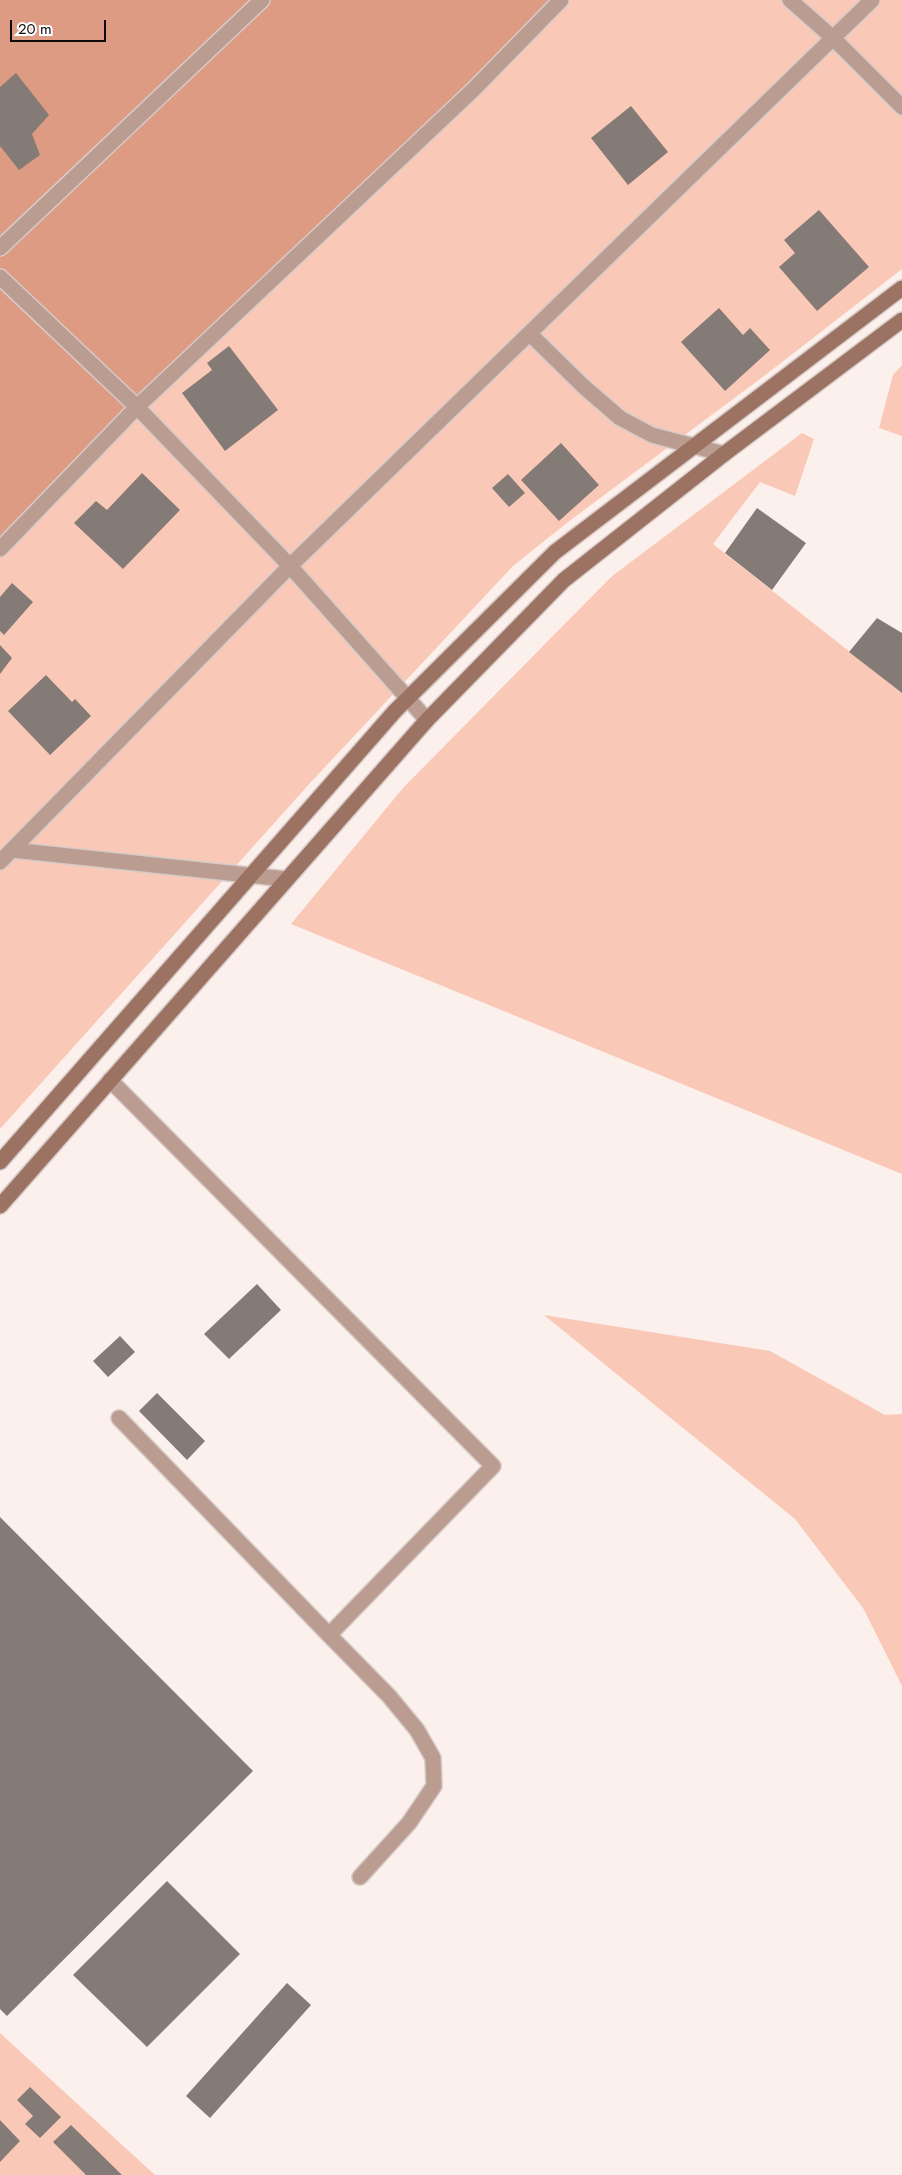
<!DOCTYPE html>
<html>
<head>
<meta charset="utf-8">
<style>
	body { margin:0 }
	#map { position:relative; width:902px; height:2175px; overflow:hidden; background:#fcf0ec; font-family:Jost,sans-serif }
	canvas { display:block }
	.scale { position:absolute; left:10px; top:20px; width:96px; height:22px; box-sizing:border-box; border:2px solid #0f0b0a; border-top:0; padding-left:6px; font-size:15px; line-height:18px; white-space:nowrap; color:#0f0b0a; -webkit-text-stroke:4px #fff; paint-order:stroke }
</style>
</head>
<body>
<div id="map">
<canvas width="902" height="2175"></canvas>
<div class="scale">20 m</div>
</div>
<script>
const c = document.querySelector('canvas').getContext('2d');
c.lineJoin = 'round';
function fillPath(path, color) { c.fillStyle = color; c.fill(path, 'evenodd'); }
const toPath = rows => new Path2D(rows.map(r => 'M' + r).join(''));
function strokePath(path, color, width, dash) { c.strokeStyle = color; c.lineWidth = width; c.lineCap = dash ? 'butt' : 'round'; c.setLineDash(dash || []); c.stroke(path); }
fillPath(toPath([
	[561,0,902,0,902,269,768,373,568,522,513,566,311,782,0,1129,0,549],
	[902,365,902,436,879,428,893,375],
	[802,433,814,439,795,496,760,482,713,544,902,693,902,1174,291,924,403,788,611,577],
	[544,1315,770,1351,885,1415,902,1414,902,1686,863,1608,795,1519],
	[0,2033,155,2175,0,2175]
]), '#fac8b7');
fillPath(toPath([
	[0,0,561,0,0,549]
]), '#de9b83');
fillPath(toPath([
	[16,73,49,115,32,134,40,155,19,170,0,146,0,87],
	[631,106,668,152,628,185,591,138],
	[819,210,869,267,817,311,779,267,795,253,784,240],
	[719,308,743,335,750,328,770,350,725,391,681,342],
	[229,346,278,410,225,451,182,393,212,370,207,363],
	[561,443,599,485,559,521,521,480],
	[142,473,180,510,123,569,74,523,96,501,107,510],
	[508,474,525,493,509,507,492,488],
	[757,508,806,543,772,590,725,553],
	[12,583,33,602,4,635,0,631,0,597],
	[877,618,902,633,902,693,849,652],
	[0,645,12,658,0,674],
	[46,675,72,702,75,699,91,716,50,755,8,711],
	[257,1284,281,1310,229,1359,204,1334],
	[120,1336,135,1352,108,1377,93,1361],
	[157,1393,205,1441,187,1460,139,1411],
	[0,1517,253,1771,7,2016,0,2009],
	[167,1881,240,1954,147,2047,73,1975],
	[287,1983,311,2005,210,2118,186,2096],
	[30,2087,61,2117,40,2138,25,2124,33,2116,17,2100],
	[0,2120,20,2141,0,2162],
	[71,2125,122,2175,86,2175,53,2142]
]), '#847a76');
const lane = toPath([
	[530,334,583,386,620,418,652,435,724,454],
	[110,1080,493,1466,329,1635,389,1696,417,1730,433,1758,434,1786,409,1823,360,1877],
	[119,1418,329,1635]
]);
const street = toPath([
	[790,0,833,38,902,107],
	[0,248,262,0],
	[0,277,137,407,290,566,427,720],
	[0,549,137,407,474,89,561,0],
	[12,850,286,879],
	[0,862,290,566,872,0]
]);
const secondary = toPath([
	[0,1162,395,711,555,552,902,288],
	[0,1206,427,720,564,580,724,454,902,320]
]);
strokePath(lane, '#d6cbc8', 18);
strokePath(street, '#d6cbc8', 18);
strokePath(secondary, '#d6cbc8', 18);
strokePath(lane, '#ba9c91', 15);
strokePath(street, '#ba9c91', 15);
strokePath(secondary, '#9c7262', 15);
</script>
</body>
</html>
